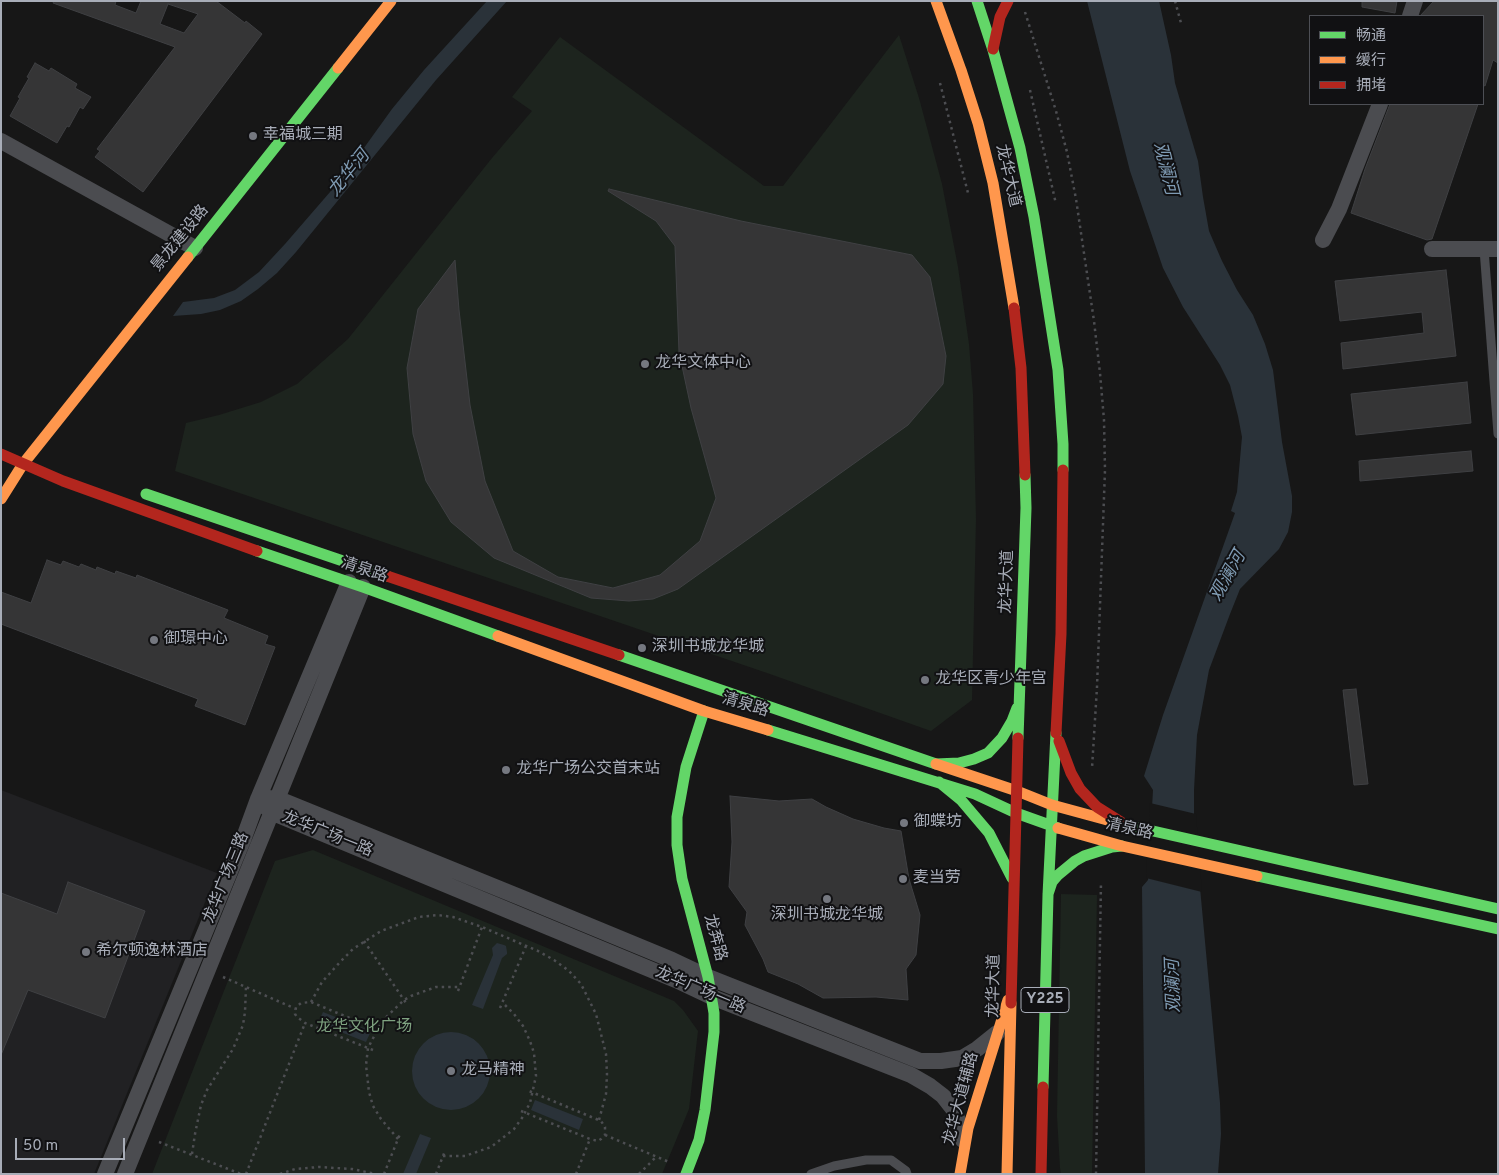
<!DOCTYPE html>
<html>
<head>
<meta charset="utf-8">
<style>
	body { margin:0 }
	#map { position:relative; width:1499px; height:1175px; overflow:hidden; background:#171717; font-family:Overpass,"Noto Sans SC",sans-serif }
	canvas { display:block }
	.frame { position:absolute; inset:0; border:2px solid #a8adb8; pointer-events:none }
	.legend { position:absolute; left:1309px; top:15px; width:175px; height:90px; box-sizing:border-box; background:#111113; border:1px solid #4d4f55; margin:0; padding:6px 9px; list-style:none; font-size:15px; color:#a8adb8 }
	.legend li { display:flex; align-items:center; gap:10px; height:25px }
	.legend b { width:25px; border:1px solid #4d4f55 }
	.scale { position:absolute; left:15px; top:1138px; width:110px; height:22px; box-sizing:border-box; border:2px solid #a8adb8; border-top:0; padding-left:6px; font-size:15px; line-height:18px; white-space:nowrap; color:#a8adb8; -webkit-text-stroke:4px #111113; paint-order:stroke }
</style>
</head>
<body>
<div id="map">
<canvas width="1499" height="1175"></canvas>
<div class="frame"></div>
<ul class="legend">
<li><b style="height:6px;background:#63d668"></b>畅通</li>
<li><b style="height:6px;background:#ff974d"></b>缓行</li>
<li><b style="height:6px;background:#b3261e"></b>拥堵</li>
</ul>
<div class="scale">50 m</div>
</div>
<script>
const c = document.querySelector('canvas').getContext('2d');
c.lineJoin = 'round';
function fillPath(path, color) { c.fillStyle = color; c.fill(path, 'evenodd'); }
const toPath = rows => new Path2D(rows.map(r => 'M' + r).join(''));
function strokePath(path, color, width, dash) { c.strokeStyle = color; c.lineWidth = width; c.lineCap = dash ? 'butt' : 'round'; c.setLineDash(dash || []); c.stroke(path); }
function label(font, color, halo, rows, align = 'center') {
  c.font = font + ' Overpass,"Noto Sans SC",sans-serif'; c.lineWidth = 4; c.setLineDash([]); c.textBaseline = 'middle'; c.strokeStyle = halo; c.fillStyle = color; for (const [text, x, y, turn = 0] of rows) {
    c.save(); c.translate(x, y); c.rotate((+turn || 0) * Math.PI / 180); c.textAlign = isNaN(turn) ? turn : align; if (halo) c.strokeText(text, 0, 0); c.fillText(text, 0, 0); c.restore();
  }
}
fillPath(toPath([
	[1,790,217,873,94,1174,1,1174]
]), '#212123');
fillPath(toPath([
	[899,35,919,98,942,184,958,267,969,344,973,394,976,519,972,700,931,731,767,673,175,471,186,423,219,415,261,402,297,384,348,339,492,158,532,111,512,97,560,37,764,186,783,186],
	[313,850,674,1001,683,1010,698,1031,689,1109,662,1174,152,1174,275,861],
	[1061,894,1097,895,1092,1174,1061,1174,1060,1168,1057,1116]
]), '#1d241e');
fillPath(toPath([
	[487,1,507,1,436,80,296,252,277,273,258,289,241,301,220,310,201,314,173,316,183,302,214,298,235,290,259,272,285,244,343,177,392,109,424,70],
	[1087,1,1159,1,1171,55,1175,83,1198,161,1203,197,1209,231,1222,261,1237,290,1253,315,1265,344,1273,370,1282,442,1292,496,1292,512,1288,532,1279,549,1240,589,1230,614,1209,670,1197,735,1194,790,1194,823,1220,1103,1221,1134,1218,1174,1145,1174,1142,887,1148,880,1153,790,1144,776,1163,715,1235,513,1231,511,1237,492,1242,437,1238,416,1230,385,1220,365,1183,307,1163,268,1130,171],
	[497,943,504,945,506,946,507,952,507,954,502,958,483,1009,472,1005,493,955,492,948],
	[323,1012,371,1031,366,1042,318,1023],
	'412 1071a39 39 0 1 1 78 0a39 39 0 1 1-78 0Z',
	[535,1100,583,1119,579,1130,531,1110],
	[420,1134,431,1138,416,1174,403,1174]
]), '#2a3239');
fillPath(toPath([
	[1150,803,1196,814,1202,892,1146,878]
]), '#171717');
const building = toPath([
	[54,1,116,1,115,5,136,13,141,1,216,1,245,23,246,21,262,34,143,192,95,157,100,151,97,149,175,47,53,3,54,1],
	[168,4,198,14,184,33,160,24,168,4],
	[1362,1,1397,1,1395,13,1362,7,1362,1],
	[1434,1,1498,1,1498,63,1493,60,1485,86,1483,85,1483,16,1420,16,1434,1],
	[35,63,49,71,51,68,77,84,75,88,91,97,83,109,80,107,69,127,67,126,57,143,10,116,20,98,18,97,29,78,27,77,35,63],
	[1390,104,1478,104,1432,239,1427,240,1351,213,1365,169,1390,104],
	[609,189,741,221,912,255,930,277,946,356,943,384,908,425,678,589,653,599,629,601,591,598,494,558,451,522,426,481,413,434,407,368,418,309,455,260,459,310,470,405,485,481,513,551,558,577,613,588,660,575,700,541,716,498,691,408,679,352,675,246,656,221,608,191,609,189],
	[1446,270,1456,356,1343,369,1341,343,1424,333,1422,312,1340,321,1335,281,1446,270],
	[1467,382,1471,423,1356,435,1351,394,1467,382],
	[1471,451,1473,471,1360,481,1359,461,1471,451],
	[47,560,61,565,63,561,79,567,81,564,96,570,97,567,115,574,116,571,136,578,137,575,228,610,224,618,268,636,265,644,275,647,245,725,195,706,198,699,1,624,1,592,31,603,47,560],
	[1356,689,1368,784,1354,785,1343,690,1356,689],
	[730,796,779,801,812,799,826,807,853,819,884,828,901,831,909,879,920,915,916,955,906,969,908,1000,876,997,823,998,798,984,768,972,763,959,745,925,747,912,729,887,732,842,730,796],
	[68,882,145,911,105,1018,28,990,1,1055,1,893,57,914,68,882]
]);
fillPath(building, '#353536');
strokePath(building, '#3f4043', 1);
strokePath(toPath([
	[1175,1,1181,23],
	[1025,12,1056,111,1067,152,1076,199,1094,321,1100,373,1104,420,1105,470,1097,687,1092,768],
	[940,83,968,193],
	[1030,90,1056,204],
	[364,941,406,1003],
	[223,977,296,1009],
	[458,991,482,927],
	[311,1002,322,982,341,961,353,949,381,931,419,917,437,915,453,917,482,927,538,951,554,960,569,971,581,984,596,1014,606,1054,607,1074,606,1094,599,1120],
	[500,1008,526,946],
	[373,1050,305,1023,297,1017,295,1014,296,1007,301,1003,311,1002,381,1031],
	[521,1111,590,1139,598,1141,601,1139,605,1135,605,1127,601,1121,529,1091],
	[605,1135,669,1162],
	[398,1139,381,1119,373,1106,369,1092,366,1065,368,1048,382,1021,404,1000,411,996,436,987,460,987],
	[159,1142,241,1174],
	[192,1154,195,1134,201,1105,207,1090,233,1049,243,1025,245,1012,246,987],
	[443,1156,465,1156,491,1147,514,1129,522,1118,530,1103,536,1076,534,1053,530,1041,523,1026,514,1014,503,1003],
	[246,1174,305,1023],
	[280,1174,295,1169,319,1167,352,1169,376,1174],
	[384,1174,400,1134],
	[436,1174,445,1151],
	[576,1174,590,1139],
	[639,1174,657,1156],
	[1096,1174,1101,882]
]), '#4d4e52', 2.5, [2.5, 4]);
strokePath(toPath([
	[1484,249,1498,434],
	[811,1174,834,1166,866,1160,891,1160,906,1171,907,1174]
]), '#4b4c50', 9);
strokePath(toPath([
	[1410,16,1415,1],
	[1,141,195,248],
	[1323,240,1339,209,1380,104],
	[1432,249,1498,249],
	[258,799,271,812,676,980,712,997,911,1075,930,1086,943,1096,954,1110,960,1126,963,1140],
	[258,799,276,798,522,898,672,960,708,977,920,1061,941,1061,962,1058,977,1049,997,1033],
	[105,1174,243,840,258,799,349,582],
	[125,1174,363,587]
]), '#4b4c50', 16);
strokePath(toPath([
	[977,1,993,50,1020,148,1034,217,1058,370,1063,444,1063,470],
	[188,257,338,68],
	[146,494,387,576],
	[257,551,363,587,498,636],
	[619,655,936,764],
	[768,730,975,794,1016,813,1058,828],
	[1018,738,1026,508,1025,475],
	[936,764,959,763,974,759,988,753,1002,738,1012,721,1017,708],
	[939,782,961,800,989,833,1012,878],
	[1122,824,1498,909],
	[1257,876,1498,929],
	[1048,894,1052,882,1058,875,1075,861,1084,856,1112,847,1122,846],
	[1043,1087,1048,895,1056,733],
	[686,1174,699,1140,705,1110,714,1032,714,1013,708,977,682,879,677,845,677,817,686,767,704,711]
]), '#63d668', 11);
strokePath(toPath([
	[936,1,961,70,978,123,993,183,1014,308],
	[338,68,391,1],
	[1,499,23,464,188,257],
	[498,636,704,711,768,730],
	[936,764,1017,791,1052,805,1122,824],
	[1058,828,1122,846,1257,876],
	[960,1174,968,1128,1008,1000],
	[1007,1174,1011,1003]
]), '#ff974d', 11);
strokePath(toPath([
	[993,49,1000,17,1008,1],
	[1014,308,1021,368,1025,475],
	[1,454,63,481,257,551],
	[387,576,619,655],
	[1056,733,1061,634,1063,470],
	[1059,741,1071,773,1080,789,1097,807,1124,824],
	[1011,1003,1018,738],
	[1041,1174,1043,1087]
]), '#b3261e', 11);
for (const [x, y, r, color] of [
	[253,136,5,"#757880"],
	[645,364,5,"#757880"],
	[154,640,5,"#757880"],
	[642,648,5,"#757880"],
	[925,680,5,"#757880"],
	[506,770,5,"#757880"],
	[904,823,5,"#757880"],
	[903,879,5,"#757880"],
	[827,899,5,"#757880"],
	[86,952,5,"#757880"],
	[451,1071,5,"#757880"]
]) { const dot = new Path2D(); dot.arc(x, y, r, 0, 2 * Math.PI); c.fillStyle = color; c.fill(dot); strokePath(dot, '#111113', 2); }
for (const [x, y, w] of [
	[1045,1000,48]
]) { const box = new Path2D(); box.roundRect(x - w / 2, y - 12.5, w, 25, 4); c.fillStyle = '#111113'; c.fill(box); strokePath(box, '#a8adb8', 1); }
label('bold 15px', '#a8adb8', null, [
	["Y225",1045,1000]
]);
label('16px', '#a8adb8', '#111113', [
	["幸福城三期",263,136],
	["龙华文体中心",655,364],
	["御璟中心",164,640],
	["深圳书城龙华城",652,648],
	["龙华区青少年宫",935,680],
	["龙华广场公交首末站",516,770],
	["御蝶坊",914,823],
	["麦当劳",913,879],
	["深圳书城·龙华城",827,916,"center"],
	["希尔顿逸林酒店",96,952],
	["龙马精神",461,1071]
], 'left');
label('16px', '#a8adb8', '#111113', [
	["龙华大道",1007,176,77],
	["景龙建设路",181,239,-51],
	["清泉路",364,571,19],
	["龙华大道",1008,582,-88],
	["清泉路",745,706,17],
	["清泉路",1129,830,13],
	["龙华广场一路",327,835,22],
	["龙华广场三路",227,878,-68],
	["龙奔路",714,938,75],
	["龙华大道",995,986,-89],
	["龙华广场一路",700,991,23],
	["龙华大道辅路",962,1099,-75]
]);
label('16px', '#7fa381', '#111113', [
	["龙华文化广场",364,1028]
]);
label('italic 18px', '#7f9bb3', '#111113', [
	["观澜河",1164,169,76],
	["龙华河",350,174,-51],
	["观澜河",1229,577,-61],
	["观澜河",1175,986,-92]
]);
</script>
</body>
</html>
